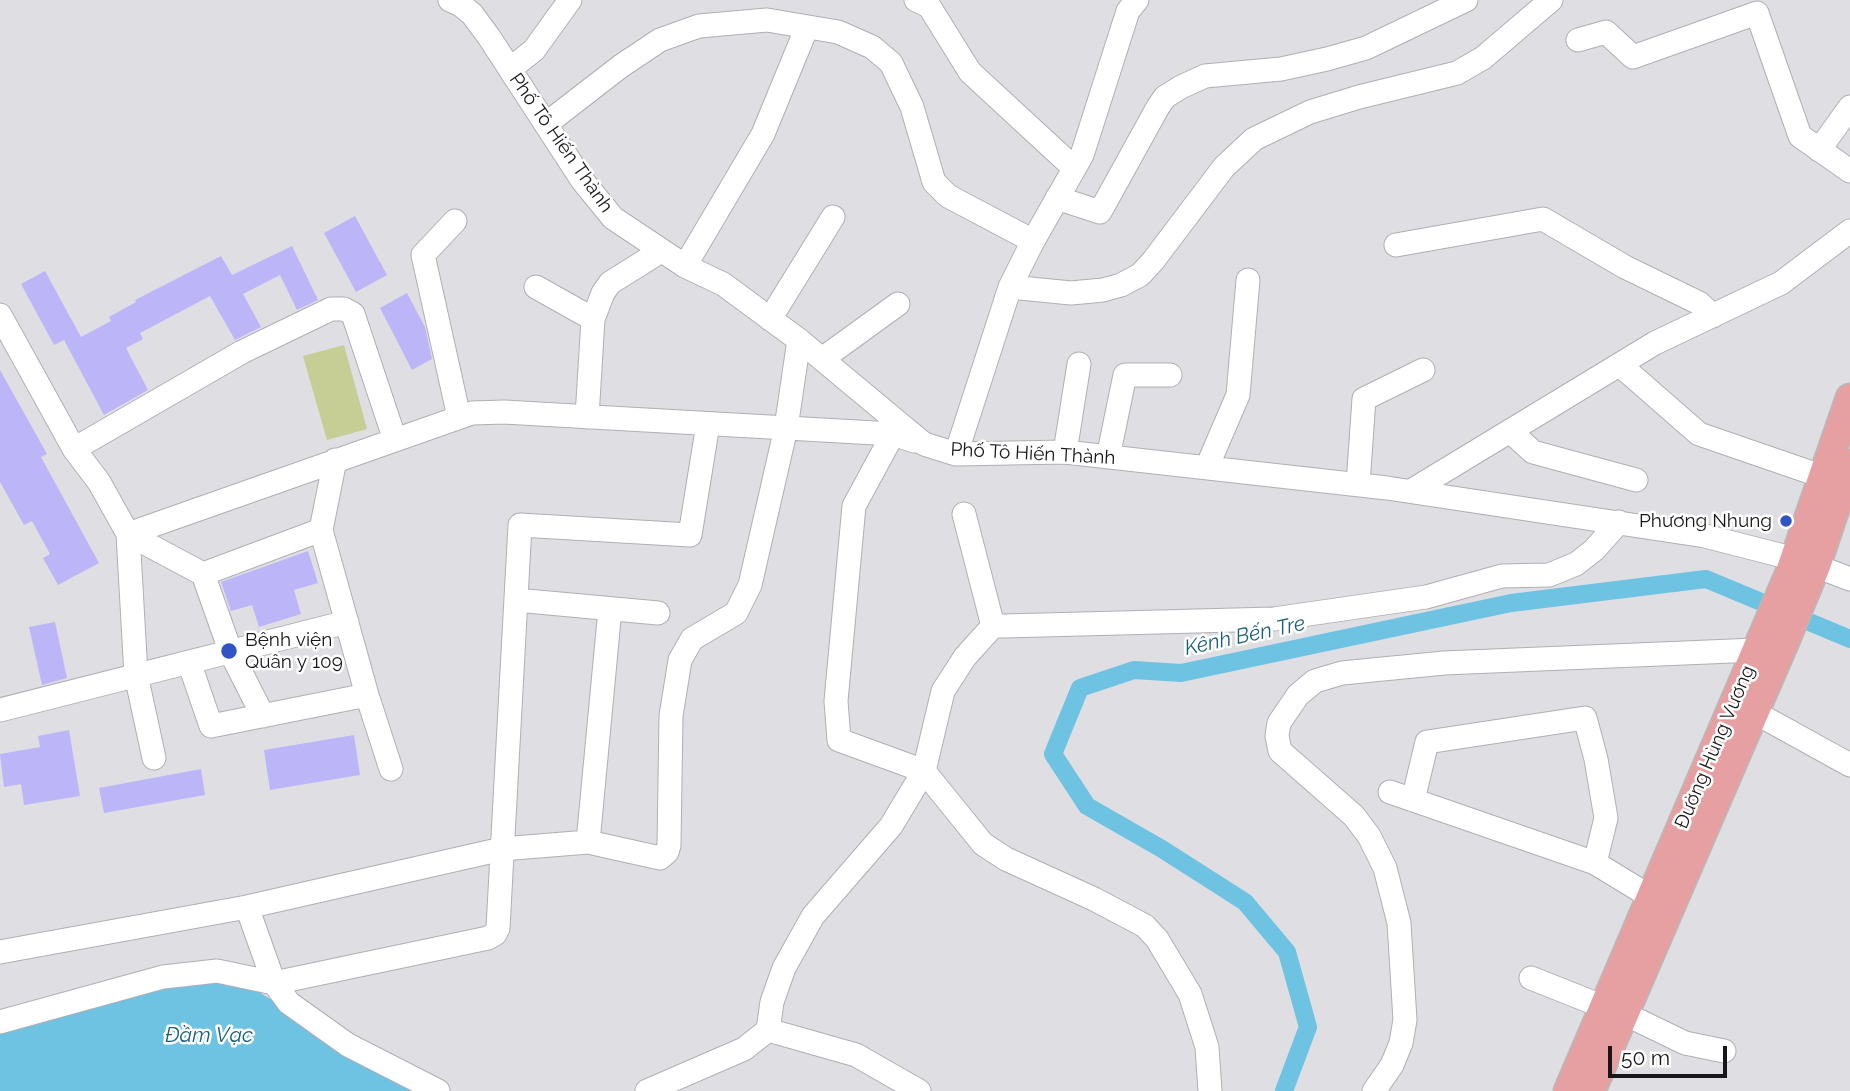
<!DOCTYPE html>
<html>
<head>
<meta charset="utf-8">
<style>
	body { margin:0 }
	#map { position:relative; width:1850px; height:1091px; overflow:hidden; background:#dedee3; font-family:Raleway,sans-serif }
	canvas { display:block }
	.scale { position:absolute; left:1608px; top:1046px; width:119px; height:32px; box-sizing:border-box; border:4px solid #171719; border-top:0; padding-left:9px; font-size:21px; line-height:24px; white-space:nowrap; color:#171719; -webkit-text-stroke:5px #fff; paint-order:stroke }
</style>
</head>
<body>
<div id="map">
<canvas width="1850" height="1091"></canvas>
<div class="scale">50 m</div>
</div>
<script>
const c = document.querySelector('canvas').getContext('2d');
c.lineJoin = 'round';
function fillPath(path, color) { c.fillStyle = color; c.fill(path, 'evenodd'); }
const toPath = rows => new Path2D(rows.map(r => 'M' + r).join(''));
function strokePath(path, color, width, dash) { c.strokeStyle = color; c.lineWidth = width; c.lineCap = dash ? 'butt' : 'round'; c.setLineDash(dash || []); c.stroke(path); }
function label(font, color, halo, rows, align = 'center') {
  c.font = font + ' Raleway,sans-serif'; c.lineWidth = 5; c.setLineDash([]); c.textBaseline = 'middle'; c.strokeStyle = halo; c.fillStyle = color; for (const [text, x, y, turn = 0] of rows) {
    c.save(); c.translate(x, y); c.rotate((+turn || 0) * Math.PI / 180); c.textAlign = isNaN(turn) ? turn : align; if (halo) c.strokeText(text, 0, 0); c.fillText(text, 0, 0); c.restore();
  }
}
fillPath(toPath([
	[344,345,367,429,327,440,303,356]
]), '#c7ce95');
fillPath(toPath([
	[214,979,259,992,416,1091,0,1091,0,1030,168,986]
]), '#6ec2e2');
strokePath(toPath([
	[1284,1091,1308,1027,1287,952,1245,902,1162,849,1087,806,1053,754,1080,688,1134,670,1181,673,1511,603,1706,579,1850,639]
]), '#6ec2e2', 18);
fillPath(toPath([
	[355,216,387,275,356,292,324,233],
	[292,246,318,300,297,310,280,275,243,294,261,327,235,340,210,296,140,333,143,339,126,348,148,390,104,415,64,340,54,345,21,284,45,271,81,337,111,321,109,317,136,302,135,300,221,256,232,275],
	[407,293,425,327,432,359,412,370,380,308],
	[0,370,47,454,41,457,99,563,58,585,43,558,50,554,32,521,24,525,0,482],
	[308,551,318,583,294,590,301,614,259,627,252,605,231,611,221,582],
	[55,622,67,678,42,685,29,627],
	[69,730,80,796,24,805,21,784,4,787,0,754,40,747,38,736],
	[354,735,360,775,270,790,264,750],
	[201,769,205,795,104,813,99,788]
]), '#bcb6f9');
const minor = toPath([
	[450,0,461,5,472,14,489,37,582,180,613,218,685,266,723,284,799,340,924,444,956,454,1065,452,1387,488,1705,536,1795,559],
	[916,0,929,6,970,72,1074,168],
	[1578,40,1606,32,1633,57,1757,13,1800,136,1850,171],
	[510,69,534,50,570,0],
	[546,124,621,66,660,40,699,26,767,20,838,32,872,47,891,63,912,107,934,182,948,196,1033,241],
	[1819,150,1850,107],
	[1057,198,1100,212,1158,107,1165,97,1181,87,1205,76,1281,69,1327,59,1366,48,1466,0],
	[455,221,423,255,459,417],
	[1396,245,1543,219,1625,267,1699,303,1713,316],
	[685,266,763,134,807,27],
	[536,287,593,319],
	[1010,287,1071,293,1103,290,1121,285,1140,275,1153,261,1224,167,1254,139,1310,112,1359,97,1457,73,1483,58,1551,0],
	[0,315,74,449,99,482,128,534,472,413,504,412,893,434,914,441],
	[770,319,833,217],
	[822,359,898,304],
	[1620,365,1699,434,1824,477],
	[587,417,593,319,603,293,610,283,661,251],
	[1511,432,1533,452,1636,480],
	[893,434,854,506,836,701,839,740,924,771,983,844,1006,859,1094,899,1145,926,1157,939,1190,994,1207,1047,1210,1091],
	[74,449,242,352,331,309,344,309,353,314,395,440],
	[1065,452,1079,364],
	[956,454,1010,287,1033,241,1082,155,1128,11,1137,0],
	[1108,457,1125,375,1170,375],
	[335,460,321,530,367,695,391,769],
	[1207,467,1238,395,1248,280],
	[1358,484,1364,399,1423,370],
	[1411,491,1655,343,1781,283,1850,231],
	[964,514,993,626,1004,626,1274,619,1426,597,1502,576,1549,575,1576,564,1594,550,1619,522],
	[128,534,136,675,154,758],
	[128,534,203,574,321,530],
	[1816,566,1850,579],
	[203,574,231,653,263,716],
	[516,600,658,613],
	[189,662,211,726,367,695],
	[0,710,347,622],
	[1754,712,1850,765],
	[1390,792,1595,863,1651,897],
	[1413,800,1427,742,1585,718,1596,759,1606,818,1595,863],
	[588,842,610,609],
	[247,907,274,983,289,1003,348,1045,438,1091],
	[0,952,247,907,502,849,588,842,660,858,667,852,669,845,671,716,680,660,692,639,736,613,750,585,786,428,799,340],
	[1531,978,1604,1007],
	[1623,1013,1685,1043,1724,1051],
	[0,1022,163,977,217,971,274,983,488,938,495,934,498,928,520,525,690,535,708,424],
	[768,1030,856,1055,919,1091],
	[647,1091,744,1049,768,1030,772,1002,784,968,813,916,891,826,924,771,943,691,965,657,993,626],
	[1374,1091,1392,1065,1401,1043,1405,1020,1399,923,1385,868,1369,836,1354,816,1280,751,1277,736,1279,723,1298,695,1315,681,1342,673,1444,663,1756,650]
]);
const major = toPath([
	[1568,1091,1790,572,1850,398],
	[1591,1091,1786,639,1816,566,1850,464]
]);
strokePath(minor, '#afafb4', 25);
strokePath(major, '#b9b9ba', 31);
strokePath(minor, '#fff', 23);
strokePath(major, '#e6a0a1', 28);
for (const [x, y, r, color] of [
	[1786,521,7,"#3054c4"],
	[229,651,9,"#3054c4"]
]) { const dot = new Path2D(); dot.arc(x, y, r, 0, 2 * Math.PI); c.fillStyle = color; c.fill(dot); strokePath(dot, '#fff', 2.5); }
label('19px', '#171719', '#fff', [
	["Phố Tô Hiến Thành",561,143,55],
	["Phố Tô Hiến Thành",1033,454,3],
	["Đường Hùng Vương",1715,747,-67]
]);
label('19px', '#171719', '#fff', [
	["Phương Nhung",1772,521],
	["Bệnh viện",245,640,"left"],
	["Quân y 109",245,662,"left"]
], 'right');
label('italic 21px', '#1e6077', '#fff', [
	["Kênh Bến Tre",1245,636,-12],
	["Đầm Vạc",209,1036]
]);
</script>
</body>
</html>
